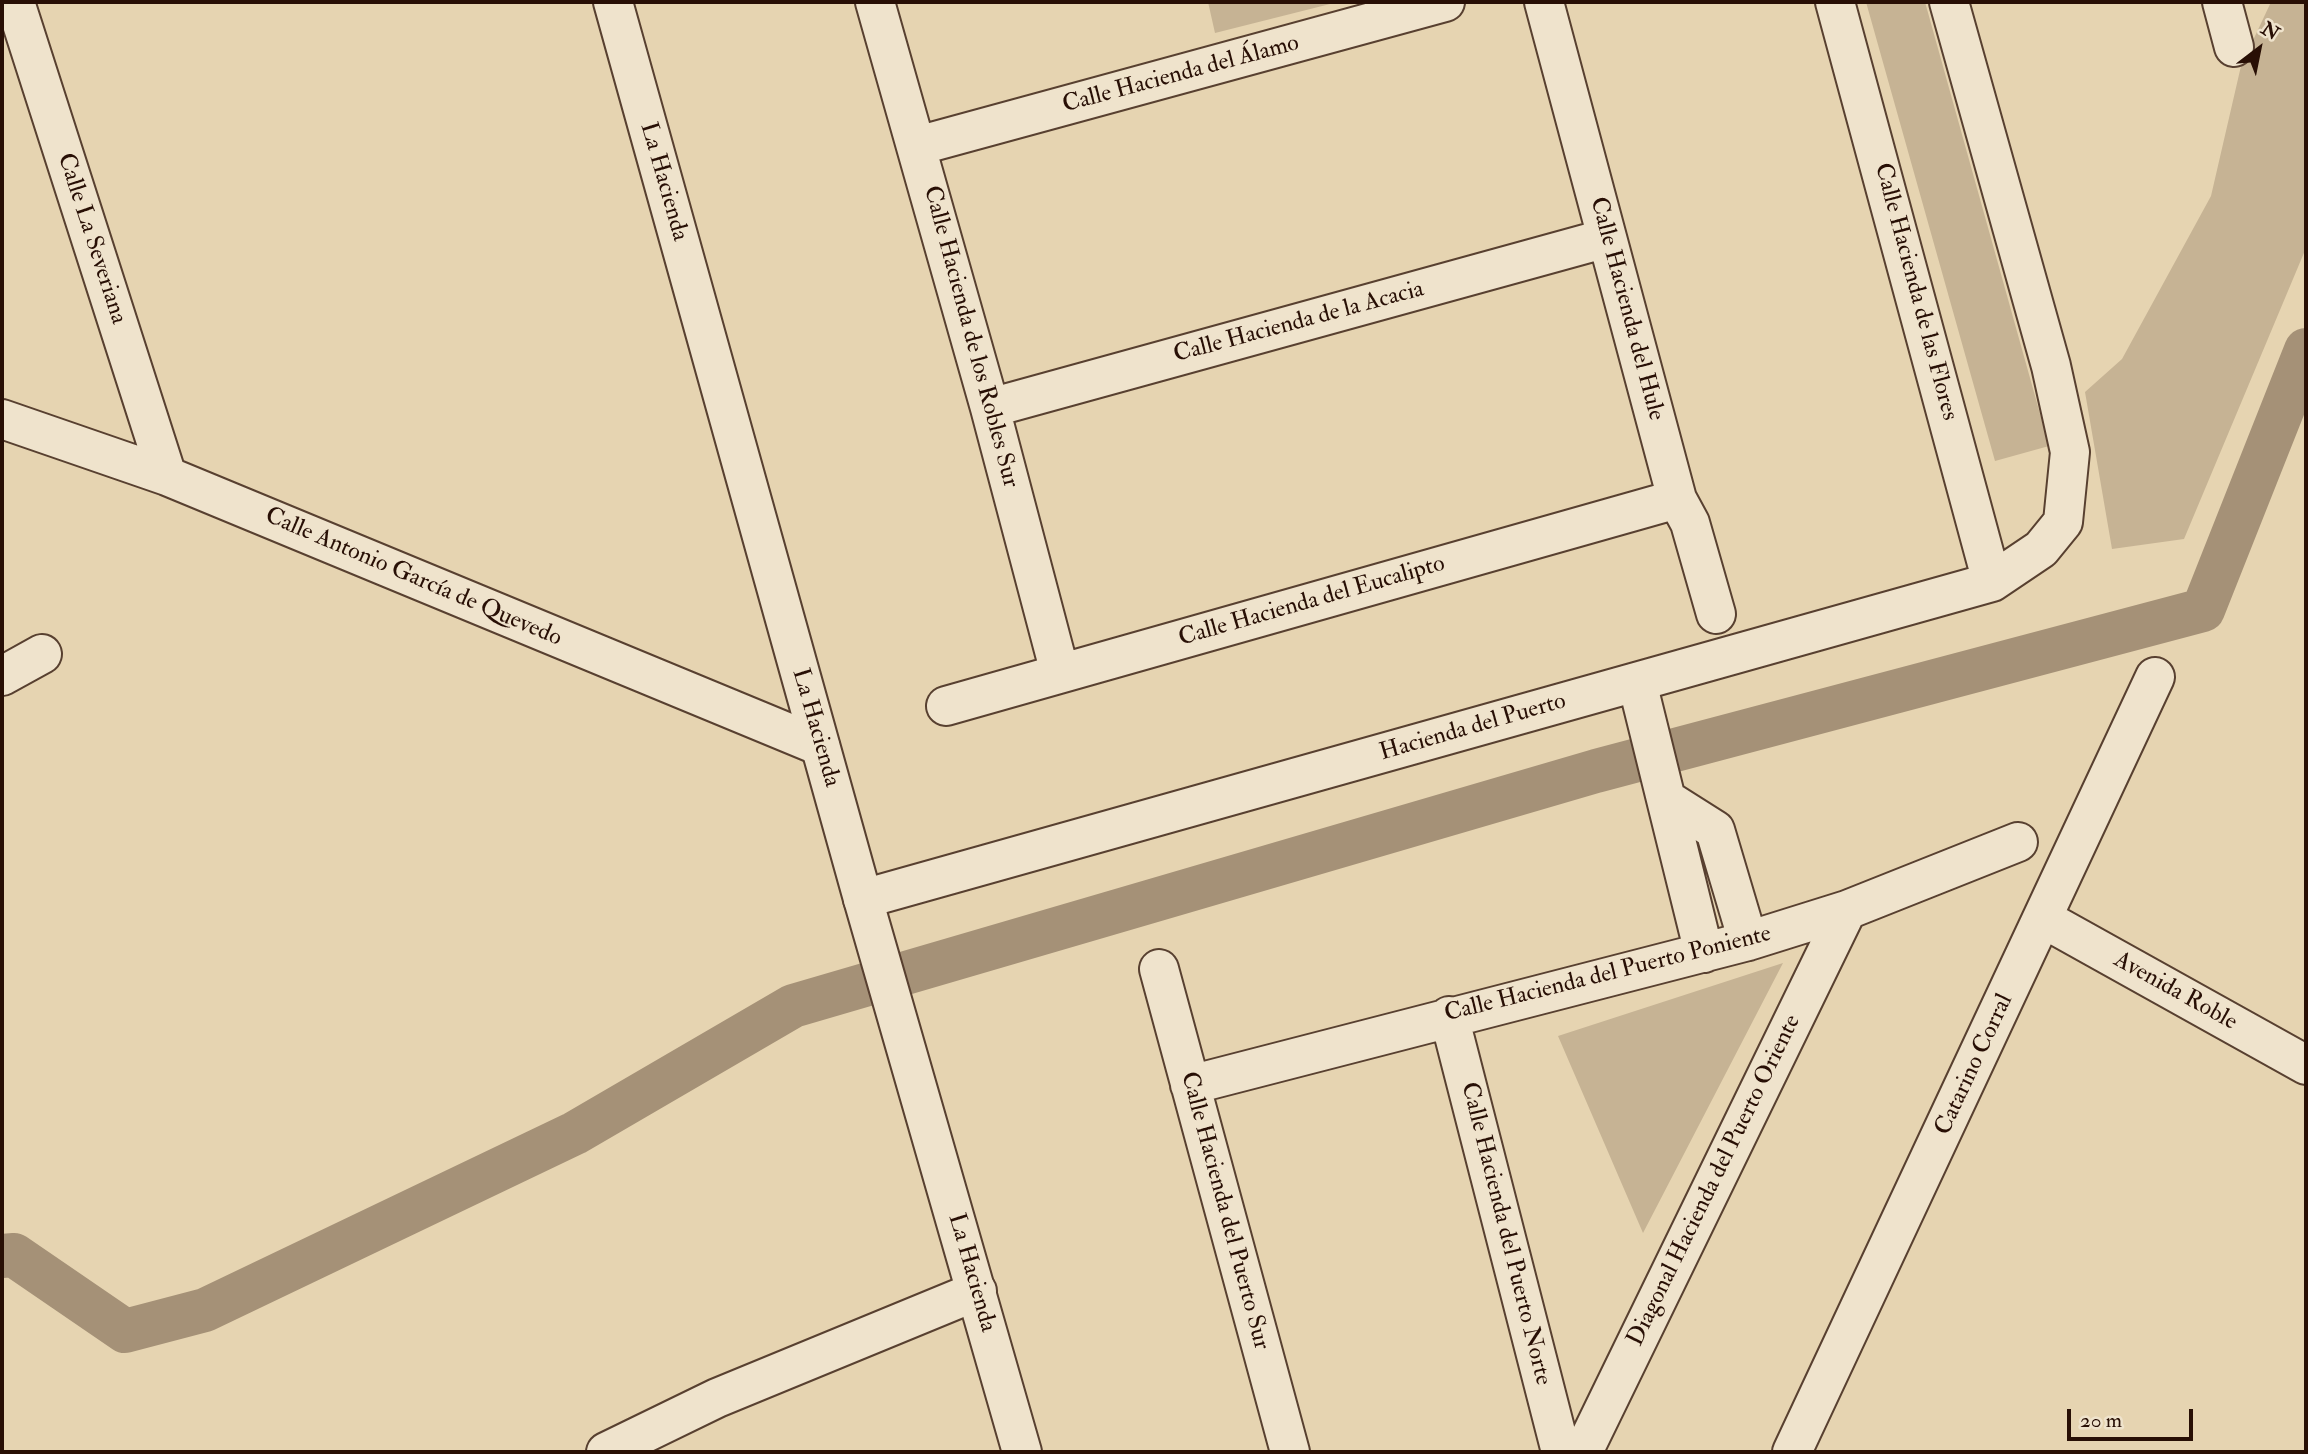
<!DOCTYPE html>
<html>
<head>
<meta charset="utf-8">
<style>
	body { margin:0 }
	#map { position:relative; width:2308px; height:1454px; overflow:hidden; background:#e6d4b1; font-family:"IM FELL Double Pica",serif }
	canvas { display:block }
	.frame { position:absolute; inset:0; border:4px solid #280f05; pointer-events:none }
	.north { position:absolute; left:2224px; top:14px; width:70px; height:70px; -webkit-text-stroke:5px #efe3cc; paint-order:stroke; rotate:32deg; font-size:19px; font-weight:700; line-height:28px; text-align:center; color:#280f05 }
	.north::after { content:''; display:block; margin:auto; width:24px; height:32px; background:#280f05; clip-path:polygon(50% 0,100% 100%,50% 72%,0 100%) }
	.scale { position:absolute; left:2067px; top:1409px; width:126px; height:32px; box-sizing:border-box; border:4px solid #280f05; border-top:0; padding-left:9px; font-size:21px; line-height:24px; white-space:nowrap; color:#280f05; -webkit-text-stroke:5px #efe3cc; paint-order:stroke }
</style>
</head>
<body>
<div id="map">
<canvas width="2308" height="1454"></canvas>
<div class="frame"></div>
<div class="north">N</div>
<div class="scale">20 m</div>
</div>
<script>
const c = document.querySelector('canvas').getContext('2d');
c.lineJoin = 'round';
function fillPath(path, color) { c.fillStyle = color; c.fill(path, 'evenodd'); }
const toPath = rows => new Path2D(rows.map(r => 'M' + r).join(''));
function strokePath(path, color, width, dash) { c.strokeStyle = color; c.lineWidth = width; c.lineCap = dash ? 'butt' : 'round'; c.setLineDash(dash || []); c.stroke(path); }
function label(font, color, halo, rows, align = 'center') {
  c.font = font + ' "IM FELL Double Pica",serif'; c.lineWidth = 5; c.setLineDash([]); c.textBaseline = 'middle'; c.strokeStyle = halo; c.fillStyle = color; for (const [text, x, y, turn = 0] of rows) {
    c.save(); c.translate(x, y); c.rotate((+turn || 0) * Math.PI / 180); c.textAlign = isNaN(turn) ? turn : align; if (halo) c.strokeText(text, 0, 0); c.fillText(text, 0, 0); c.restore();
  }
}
fillPath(toPath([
	[1208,2,1338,2,1215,33],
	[1866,2,1925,2,2049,446,1995,461],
	[2271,2,2306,2,2306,248,2184,539,2112,549,2085,392,2122,359,2211,196,2241,66],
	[1783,963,1643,1233,1558,1036]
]), '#c6b394');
strokePath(toPath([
	[2,1256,14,1255,125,1331,205,1310,575,1133,793,1006,1596,771,2203,610,2306,350]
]), '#a59177', 44);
const minor = toPath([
	[15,2,167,476],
	[875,2,990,408,1060,673],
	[1544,2,1677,499,1690,523,1716,614],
	[1835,2,1992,582],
	[2222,2,2234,47],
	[917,146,1445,2],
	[990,408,1607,238],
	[2,419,167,476,820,746],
	[2,676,42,654],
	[1637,682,1704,953],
	[946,706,1677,499],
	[1666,799,1715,830,1748,941],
	[863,899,1992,582,2041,549,2063,522,2070,452,2051,366,1949,2],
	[2044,919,2306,1065],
	[1159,969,1290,1452],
	[1449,1016,1561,1452],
	[1190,1085,1748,941,1847,910,2018,842],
	[606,1452,717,1398,977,1291],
	[1583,1452,1847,910],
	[1792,1452,2155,677]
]);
const tertiary = toPath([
	[613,2,863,899,1022,1452]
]);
strokePath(minor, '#584030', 42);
strokePath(tertiary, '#584030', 42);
strokePath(minor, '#efe3cc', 38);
strokePath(tertiary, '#efe3cc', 38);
label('24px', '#280f05', '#efe3cc', [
	["Calle Hacienda del Álamo",1181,75,-15],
	["La Hacienda",663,182,74],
	["Calle La Severiana",91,239,72],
	["Calle Hacienda de las Flores",1915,292,75],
	["Calle Hacienda del Hule",1626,309,75],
	["Calle Hacienda de la Acacia",1299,323,-15],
	["Calle Hacienda de los Robles Sur",970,337,75],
	["Calle Antonio García de Quevedo",413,578,23],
	["Calle Hacienda del Eucalipto",1312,602,-16],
	["La Hacienda",815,728,74],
	["Hacienda del Puerto",1473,728,-16],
	["Calle Hacienda del Puerto Poniente",1608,975,-14],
	["Avenida Roble",2175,992,29],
	["Catarino Corral",1975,1065,-65],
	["Diagonal Hacienda del Puerto Oriente",1715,1181,-64],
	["Calle Hacienda del Puerto Sur",1224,1211,75],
	["Calle Hacienda del Puerto Norte",1505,1234,76],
	["La Hacienda",971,1273,74]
]);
</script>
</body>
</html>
